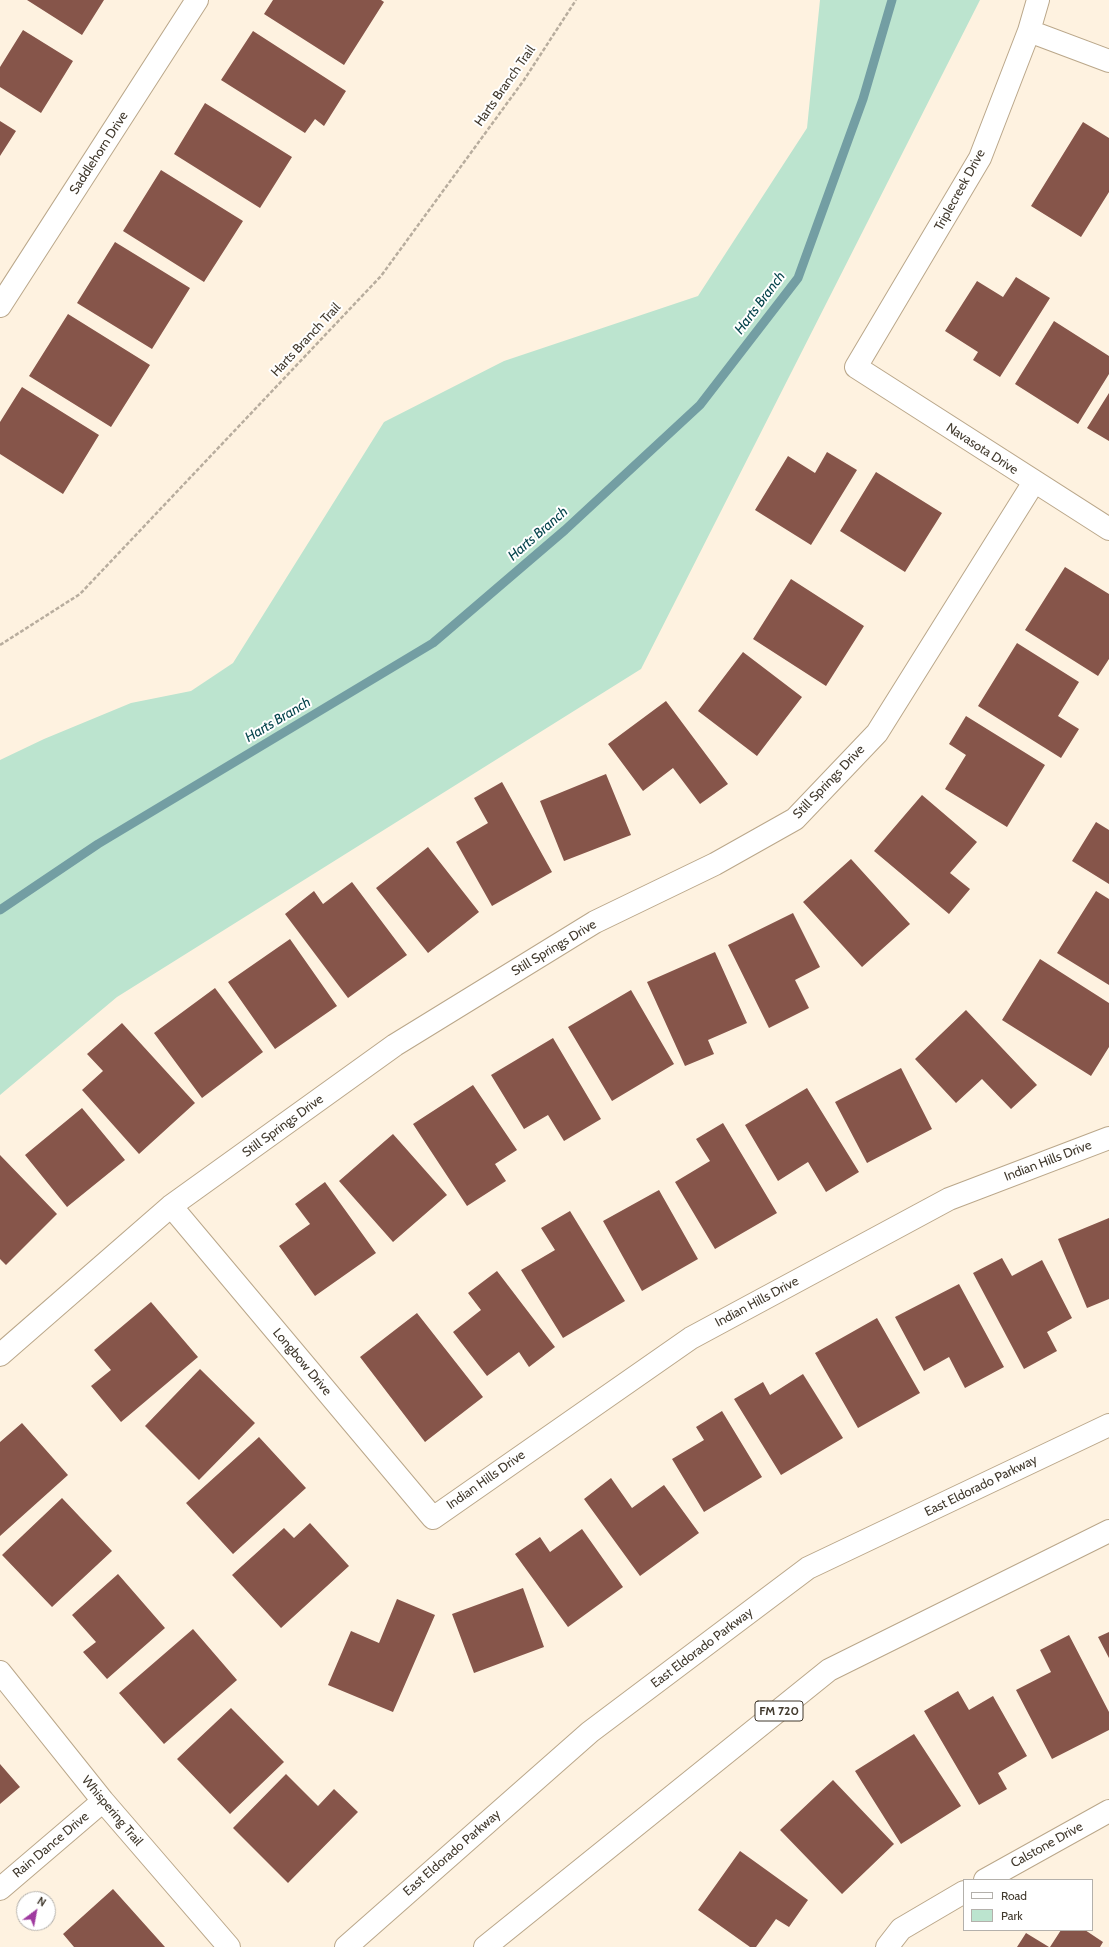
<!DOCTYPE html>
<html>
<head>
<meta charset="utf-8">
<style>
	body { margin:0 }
	#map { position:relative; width:1109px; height:1947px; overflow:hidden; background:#fef2e0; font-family:Cabin,sans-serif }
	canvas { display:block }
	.legend { position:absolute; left:963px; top:1879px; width:130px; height:52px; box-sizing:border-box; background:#fff; border:1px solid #b3b0ab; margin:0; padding:5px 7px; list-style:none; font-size:12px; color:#41392d }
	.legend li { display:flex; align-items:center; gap:8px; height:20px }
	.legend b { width:20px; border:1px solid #b3b0ab }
	.north { position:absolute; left:16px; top:1891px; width:40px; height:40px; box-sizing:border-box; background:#fff; border:1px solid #b3b0ab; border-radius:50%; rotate:32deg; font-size:11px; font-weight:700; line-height:16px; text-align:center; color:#41392d }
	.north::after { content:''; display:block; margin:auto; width:14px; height:18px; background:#9f3a9f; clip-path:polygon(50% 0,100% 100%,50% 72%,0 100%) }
</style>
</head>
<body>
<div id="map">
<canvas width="1109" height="1947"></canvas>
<ul class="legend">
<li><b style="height:5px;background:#fff"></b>Road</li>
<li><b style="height:11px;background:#bce4cf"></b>Park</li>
</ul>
<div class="north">N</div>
</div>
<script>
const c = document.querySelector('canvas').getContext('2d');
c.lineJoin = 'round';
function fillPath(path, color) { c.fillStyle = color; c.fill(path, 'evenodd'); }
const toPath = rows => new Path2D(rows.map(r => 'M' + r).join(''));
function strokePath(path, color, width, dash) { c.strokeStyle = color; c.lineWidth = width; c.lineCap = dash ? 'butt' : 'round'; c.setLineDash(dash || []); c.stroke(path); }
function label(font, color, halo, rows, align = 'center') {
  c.font = font + ' Cabin,sans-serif'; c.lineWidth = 4; c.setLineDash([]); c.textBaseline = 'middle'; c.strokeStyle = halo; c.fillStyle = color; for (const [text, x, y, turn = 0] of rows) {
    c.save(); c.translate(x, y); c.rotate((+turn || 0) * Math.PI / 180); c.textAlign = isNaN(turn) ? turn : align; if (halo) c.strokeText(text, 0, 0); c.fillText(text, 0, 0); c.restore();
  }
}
fillPath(toPath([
	[820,0,980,0,641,669,117,997,0,1095,0,760,44,739,131,703,191,691,233,663,384,422,504,361,698,296,807,128]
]), '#bce4cf');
strokePath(toPath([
	[0,910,98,844,433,643,565,530,700,405,798,278,863,99,892,0]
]), '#739ea3', 9);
fillPath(toPath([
	[27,0,104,0,82,35],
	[273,0,381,0,384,2,344,65,264,14],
	[23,30,73,61,41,113,0,87,0,67],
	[253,31,346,91,324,126,315,119,305,133,221,80],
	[205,103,292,157,260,208,174,154],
	[0,121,16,131,0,156],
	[1083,122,1109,138,1109,192,1081,237,1031,206],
	[161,170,243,221,204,282,123,231],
	[115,242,190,288,152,349,77,303],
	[1016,277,1050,298,1000,377,973,360,978,352,945,331,977,281,1003,297],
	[68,314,150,365,111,427,29,376],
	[1054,321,1109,356,1109,374,1078,424,1015,384],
	[22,387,99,435,63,494,0,454,0,422],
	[1109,393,1109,441,1087,428],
	[827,452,857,470,811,545,755,510,788,456,815,473],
	[876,472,942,513,905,572,840,531],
	[1065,567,1109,594,1109,659,1098,676,1025,630],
	[791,579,864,626,826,686,753,639],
	[1017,643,1079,682,1058,716,1079,729,1061,758,978,706],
	[743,652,802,697,757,756,698,711],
	[666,701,728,784,700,804,673,768,643,791,608,744],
	[966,716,1045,765,1007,827,945,789,966,755,949,744],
	[606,774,631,835,564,861,540,801],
	[502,782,552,872,492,906,456,842,488,823,474,798],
	[922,795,977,842,950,873,970,889,949,914,874,851],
	[1096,822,1109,830,1109,884,1072,861],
	[428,847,479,912,428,953,376,888],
	[851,859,910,924,862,967,803,902],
	[352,882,407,955,348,998,285,914,314,891,323,904],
	[1096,891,1109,899,1109,985,1057,953],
	[793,913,820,967,795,980,809,1008,769,1028,728,945],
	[290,939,337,1006,275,1049,228,982],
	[715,952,747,1023,708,1040,714,1054,685,1066,647,982],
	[1040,959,1109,1003,1109,1047,1091,1076,1002,1020],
	[215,988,263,1052,202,1098,154,1033],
	[631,990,674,1064,612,1101,568,1027],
	[966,1010,1037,1085,1011,1109,982,1079,956,1103,915,1059],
	[122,1023,195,1103,139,1154,82,1090,103,1071,87,1054],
	[553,1038,601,1119,564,1141,548,1115,524,1129,491,1075],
	[901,1068,932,1129,867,1163,835,1102],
	[473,1085,517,1150,495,1164,506,1181,467,1206,413,1124],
	[807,1088,859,1172,826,1192,808,1162,778,1181,745,1125],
	[82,1108,125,1160,67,1207,25,1155],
	[723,1123,777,1213,715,1249,675,1182,710,1161,696,1139],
	[393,1134,447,1195,393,1242,339,1181],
	[0,1155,57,1214,6,1265,0,1259],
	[325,1182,376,1253,315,1296,279,1246,310,1224,295,1204],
	[659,1190,698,1259,642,1291,603,1221],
	[570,1211,625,1301,563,1338,521,1270,555,1250,541,1228],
	[1109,1218,1109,1299,1087,1308,1058,1239],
	[1002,1258,1012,1276,1042,1260,1072,1318,1047,1332,1057,1351,1024,1369,973,1273],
	[497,1271,555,1347,529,1367,519,1352,487,1376,453,1332,481,1310,468,1293],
	[959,1284,1004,1367,965,1388,949,1357,924,1371,895,1317],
	[151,1302,198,1357,121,1422,91,1386,111,1370,94,1350],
	[417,1313,483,1397,425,1442,360,1357],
	[877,1318,920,1393,858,1428,815,1353],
	[200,1369,255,1423,199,1480,145,1426],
	[803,1374,843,1438,781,1475,734,1399,763,1382,770,1395],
	[722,1411,762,1477,704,1512,672,1459,704,1440,696,1427],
	[22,1423,68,1475,0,1536,0,1442],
	[259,1437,306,1488,233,1554,186,1503],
	[611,1478,632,1508,664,1485,699,1533,640,1576,584,1499],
	[62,1498,112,1551,52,1607,2,1555],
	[310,1523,349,1566,281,1628,232,1575,284,1528,294,1538],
	[582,1529,623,1587,568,1627,515,1554,540,1537,550,1552],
	[118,1574,165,1628,107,1679,83,1652,96,1642,72,1615],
	[523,1588,544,1647,474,1673,452,1614],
	[397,1599,435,1615,393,1712,328,1685,351,1631,379,1643],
	[193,1629,237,1680,164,1744,119,1693],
	[1109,1632,1109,1658,1098,1637],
	[1069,1635,1109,1712,1109,1730,1052,1759,1016,1690,1051,1672,1040,1650],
	[958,1691,969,1710,993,1696,1027,1756,998,1773,1007,1789,979,1805,924,1711],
	[231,1708,284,1762,230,1814,177,1759],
	[914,1734,961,1806,901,1844,855,1771],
	[0,1764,20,1787,0,1804],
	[286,1774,318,1806,334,1789,358,1812,288,1883,233,1828],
	[833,1780,894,1844,842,1894,780,1830],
	[740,1851,808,1900,789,1927,776,1919,756,1947,750,1947,698,1910],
	[113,1889,165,1947,74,1947,63,1934],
	[1061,1930,1085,1930,1103,1942,1100,1947,1050,1947],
	[1026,1933,1049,1947,1017,1947]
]), '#86554a');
const street = toPath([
	[1038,0,1029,31,980,158,856,367,1109,529],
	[1029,31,1109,61],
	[0,306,197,0],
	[171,1206,433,1518,691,1338,949,1199,1109,1138],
	[0,1355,171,1206,395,1045,595,922,715,864,795,819,877,733,1034,482],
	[0,1672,103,1801,229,1947],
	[985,1880,1109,1811],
	[0,1889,103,1801],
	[887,1947,901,1929,964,1892]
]);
const primary = toPath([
	[346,1947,590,1732,808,1568,1109,1425],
	[485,1947,829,1670,1109,1531]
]);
strokePath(street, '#baa78a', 24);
strokePath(primary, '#baa78a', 24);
strokePath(toPath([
	[0,645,80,594,381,276,524,80,576,0]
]), '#b8ad9e', 2.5, [4, 2]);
strokePath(street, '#fff', 22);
strokePath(primary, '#fff', 22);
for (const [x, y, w] of [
	[779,1711,48]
]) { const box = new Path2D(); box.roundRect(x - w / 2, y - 10, w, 20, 3); c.fillStyle = '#fff'; c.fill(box); strokePath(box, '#41392d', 1); }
label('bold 12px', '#41392d', null, [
	["FM 720",779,1711]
]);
label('13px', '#41392d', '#fff', [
	["Harts Branch Trail",505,86,-55],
	["Saddlehorn Drive",99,153,-57],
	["Triplecreek Drive",960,190,-61],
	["Harts Branch Trail",306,340,-47],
	["Navasota Drive",982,449,33],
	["Still Springs Drive",829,782,-46],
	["Still Springs Drive",554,948,-31],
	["Still Springs Drive",283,1126,-36],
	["Indian Hills Drive",1048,1161,-21],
	["Indian Hills Drive",757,1302,-28],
	["Longbow Drive",302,1362,50],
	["Indian Hills Drive",486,1480,-35],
	["East Eldorado Parkway",981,1486,-26],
	["East Eldorado Parkway",702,1648,-37],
	["Whispering Trail",112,1811,50],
	["Rain Dance Drive",51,1845,-40],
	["Calstone Drive",1047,1845,-29],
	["East Eldorado Parkway",452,1853,-41]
]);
label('italic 14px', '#07454d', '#fff', [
	["Harts Branch",760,303,-53],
	["Harts Branch",538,534,-41],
	["Harts Branch",278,720,-31]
]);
</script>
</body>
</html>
